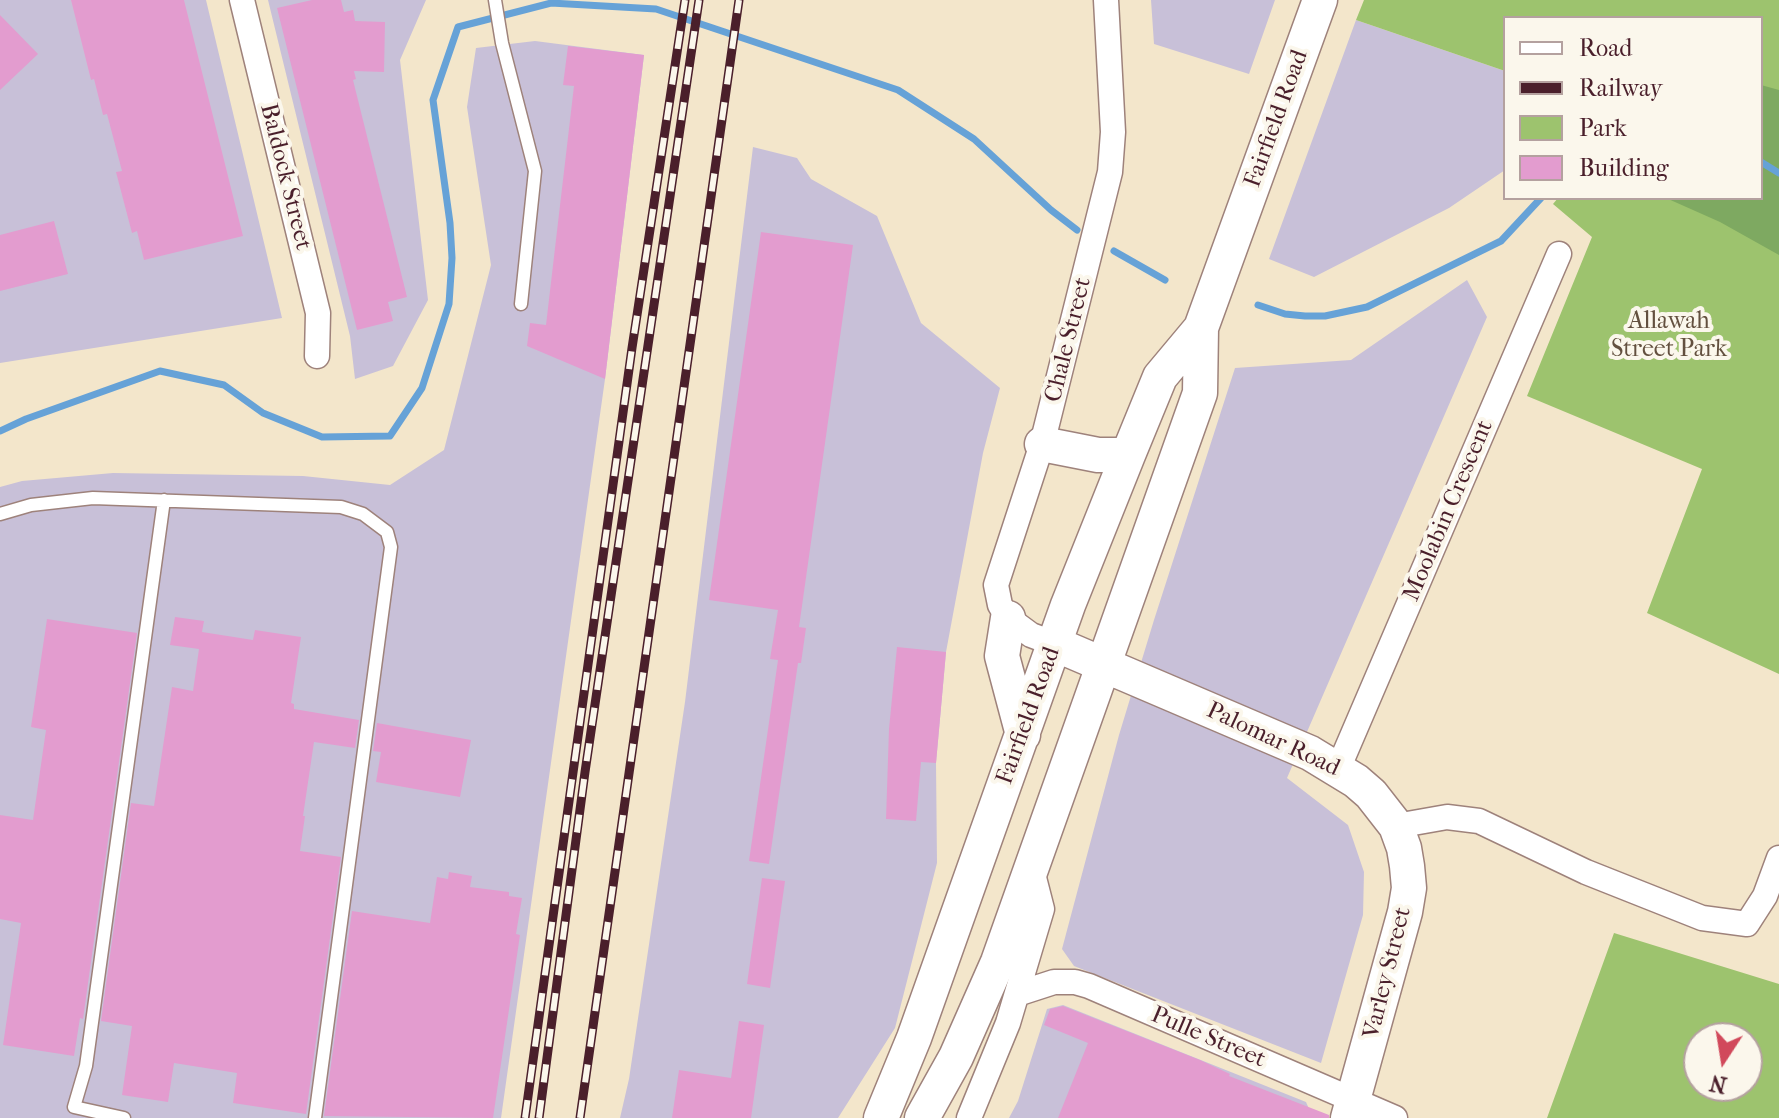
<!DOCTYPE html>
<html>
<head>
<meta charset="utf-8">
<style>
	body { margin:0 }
	#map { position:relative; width:1779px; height:1118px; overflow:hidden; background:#f3e6cb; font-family:"IM FELL French Canon",serif }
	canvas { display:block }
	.legend { position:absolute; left:1503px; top:16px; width:260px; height:184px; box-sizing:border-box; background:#fbf7ec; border:2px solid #b4a19f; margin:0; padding:10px 14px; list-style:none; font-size:24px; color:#4a1f2b }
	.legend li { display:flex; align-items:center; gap:16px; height:40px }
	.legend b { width:40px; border:2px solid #b4a19f }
	.north { position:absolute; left:1683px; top:1022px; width:80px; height:80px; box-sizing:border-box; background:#fbf7ec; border:2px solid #b4a19f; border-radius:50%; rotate:192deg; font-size:22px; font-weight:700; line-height:32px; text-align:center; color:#4a1f2b }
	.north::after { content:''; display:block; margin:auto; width:28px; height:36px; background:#d1495b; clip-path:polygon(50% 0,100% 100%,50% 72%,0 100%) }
</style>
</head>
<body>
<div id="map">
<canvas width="1779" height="1118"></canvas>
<ul class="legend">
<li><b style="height:10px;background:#fff"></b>Road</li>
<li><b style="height:10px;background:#4a1f2b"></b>Railway</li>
<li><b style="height:22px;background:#9dc36e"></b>Park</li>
<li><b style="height:22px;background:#e39ccf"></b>Building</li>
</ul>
<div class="north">N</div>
</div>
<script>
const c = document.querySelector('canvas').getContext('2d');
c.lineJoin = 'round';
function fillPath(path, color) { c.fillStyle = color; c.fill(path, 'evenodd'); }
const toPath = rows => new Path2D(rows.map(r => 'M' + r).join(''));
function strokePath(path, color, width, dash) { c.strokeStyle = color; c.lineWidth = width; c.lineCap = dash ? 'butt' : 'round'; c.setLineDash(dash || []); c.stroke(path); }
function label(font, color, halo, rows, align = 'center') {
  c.font = font + ' "IM FELL French Canon",serif'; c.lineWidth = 8; c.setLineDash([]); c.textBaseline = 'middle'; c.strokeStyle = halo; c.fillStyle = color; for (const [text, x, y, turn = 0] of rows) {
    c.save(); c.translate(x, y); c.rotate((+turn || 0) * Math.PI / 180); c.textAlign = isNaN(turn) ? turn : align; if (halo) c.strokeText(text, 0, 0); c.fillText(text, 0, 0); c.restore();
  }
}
fillPath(toPath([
	[0,0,206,0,282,318,0,363],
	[268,0,426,0,400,60,428,300,393,366,355,379,350,336],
	[1151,0,1275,0,1249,74,1154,44],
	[1356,20,1505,71,1505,170,1449,208,1314,277,1269,259],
	[535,41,644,55,605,379,501,1118,0,1118,0,487,22,481,113,473,303,476,390,485,444,450,491,265,467,107,476,48],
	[753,147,797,158,811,179,877,216,921,323,1000,388,983,453,946,652,936,763,937,863,895,1028,838,1118,620,1118,629,1079,685,702],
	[1467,280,1487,317,1287,778,1348,825,1364,872,1363,915,1321,1063,1074,966,1062,949,1119,735,1154,620,1235,368,1351,360],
	[1063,1005,1306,1102,1313,1118,1009,1118,1018,1101,1047,1009]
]), '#c8c0d8');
fillPath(toPath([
	[1364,0,1779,0,1779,158,1761,145,1761,18,1505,18,1505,71,1356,20],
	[1779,193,1779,674,1647,613,1702,469,1527,396,1592,237,1553,204,1558,198,1761,198],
	[1614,933,1779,984,1779,1118,1547,1118],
	[1747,1038,1747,1086,1699,1086,1699,1038]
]), '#9dc36e');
fillPath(toPath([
	[1761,85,1779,90,1779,255,1720,222,1666,198,1761,198]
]), '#7ea961');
strokePath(toPath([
	[1761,162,1779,173],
	[1114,251,1165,280],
	[1258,305,1285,314,1305,316,1325,316,1367,307,1501,241,1541,198],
	[0,431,26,419,160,371,224,385,263,413,322,437,390,436,422,388,449,304,452,258,450,223,433,100,458,27,551,3,656,9,898,90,974,139,1051,210,1077,230]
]), '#66a2d7', 7);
fillPath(toPath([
	[71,0,184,0,243,236,144,260,137,231,132,233,116,172,122,171,107,114,103,115,94,79,91,80],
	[312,0,341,0,344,12,353,10,355,21,385,22,384,72,354,71,356,79,353,80,407,297,388,302,393,321,357,330,277,8],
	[0,15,38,54,0,90],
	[568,46,644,55,605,379,527,346,530,323,546,325,574,86,563,85],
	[54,221,68,274,0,291,0,235],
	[761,232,853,245,799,627,806,628,801,663,798,663,769,864,749,861,778,660,770,659,778,610,709,600],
	[175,617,204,621,202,632,253,640,255,630,301,637,291,703,294,704,294,709,359,720,355,748,314,742,303,816,305,816,300,851,341,857,306,1114,233,1103,237,1073,174,1063,168,1102,122,1095,132,1026,101,1021,131,803,154,806,172,687,193,691,199,649,170,645],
	[47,619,137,633,83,1019,80,1018,74,1056,3,1045,21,923,0,919,0,815,33,820,46,730,31,727],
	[897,647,946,652,936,763,921,762,916,821,886,819,889,729],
	[377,723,471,740,460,797,376,782,381,752,373,751],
	[449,872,472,876,470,887,509,892,509,896,522,898,516,934,520,935,493,1118,324,1116,352,911,430,923,437,877,448,879],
	[762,878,785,881,770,988,747,984],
	[1063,1006,1200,1060,1230,1074,1229,1076,1329,1115,1329,1118,1058,1118,1088,1043,1044,1025,1050,1009],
	[739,1021,764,1025,751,1118,672,1118,679,1070,731,1078]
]), '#e39ccf');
const service = toPath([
	[495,0,502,43,535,171,521,304],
	[0,514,31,505,93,498,341,507,363,514,387,532,391,547,315,1118],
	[124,1118,74,1107,86,1066,164,500]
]);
const minor = toPath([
	[242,0,318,313,317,356],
	[1055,644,1031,635,1008,618,1000,605,996,585,1042,444,1110,172,1113,132,1106,0],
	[1338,769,1559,254],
	[1396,826,1447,817,1479,821,1586,872,1702,918,1747,924,1765,896,1779,858],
	[1017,994,1054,982,1075,982,1089,986,1395,1118],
	[969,1118,1008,1023,1042,909,1031,866]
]);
const secondary = toPath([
	[1042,444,1098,455,1128,455],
	[1008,618,1002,656,1023,735],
	[1055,644,1310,753,1356,781,1371,794,1396,826,1404,848,1407,866,1409,888,1405,912,1348,1118],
	[881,1118,914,1038,1068,605,1128,455,1160,377,1201,328],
	[922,1118,956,1057,998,962,1200,393,1201,328,1320,0]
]);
strokePath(service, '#9e827b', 15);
strokePath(minor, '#9e827b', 27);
strokePath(secondary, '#9e827b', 37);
strokePath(service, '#fff', 12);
strokePath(minor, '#fff', 24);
strokePath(secondary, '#fff', 34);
const rail = toPath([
	[525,1118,632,348,685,0],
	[539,1118,585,772,699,0],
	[580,1118,739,0]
]);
strokePath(rail, '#4a1f2b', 9);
strokePath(rail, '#fbf7ec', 6, [18]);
label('24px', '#4a1f2b', '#fbf7ec', [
	["Fairfield Road",1277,119,-70],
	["Baldock Street",285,177,76],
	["Chale Street",1069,340,-76],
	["Moolabin Crescent",1449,511,-67],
	["Fairfield Road",1029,716,-70],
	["Palomar Road",1273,740,25],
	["Varley Street",1388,973,-76],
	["Pulle Street",1208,1038,23]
]);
label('24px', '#63503f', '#fbf7ec', [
	["Allawah",1669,322],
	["Street Park",1669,350]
]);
</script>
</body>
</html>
